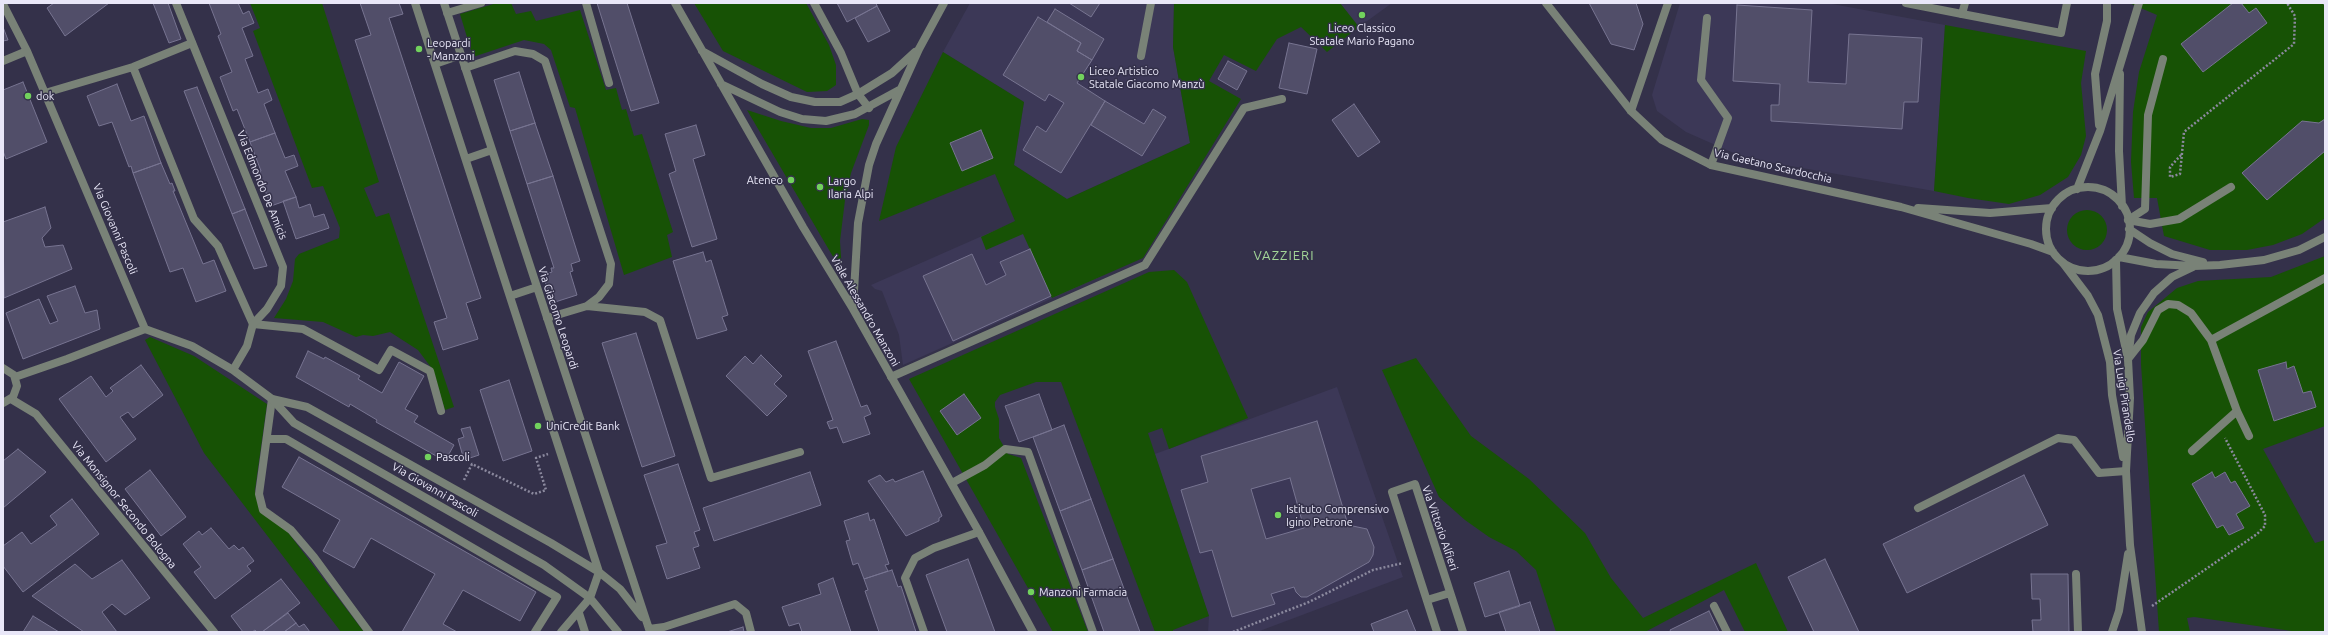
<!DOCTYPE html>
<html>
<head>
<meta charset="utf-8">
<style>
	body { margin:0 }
	#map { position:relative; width:2328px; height:635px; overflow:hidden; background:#34314a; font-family:Ubuntu,sans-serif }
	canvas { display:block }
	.frame { position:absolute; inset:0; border:4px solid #e9e7f8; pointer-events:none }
</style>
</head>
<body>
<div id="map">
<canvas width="2328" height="635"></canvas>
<div class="frame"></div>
</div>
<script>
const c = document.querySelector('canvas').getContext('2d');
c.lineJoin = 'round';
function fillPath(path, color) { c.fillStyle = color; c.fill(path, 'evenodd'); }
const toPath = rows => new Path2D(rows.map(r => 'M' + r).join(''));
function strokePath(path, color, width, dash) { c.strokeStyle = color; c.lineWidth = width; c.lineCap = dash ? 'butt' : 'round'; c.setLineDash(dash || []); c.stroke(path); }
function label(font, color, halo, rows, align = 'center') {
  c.font = font + ' Ubuntu,sans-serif'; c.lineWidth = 3; c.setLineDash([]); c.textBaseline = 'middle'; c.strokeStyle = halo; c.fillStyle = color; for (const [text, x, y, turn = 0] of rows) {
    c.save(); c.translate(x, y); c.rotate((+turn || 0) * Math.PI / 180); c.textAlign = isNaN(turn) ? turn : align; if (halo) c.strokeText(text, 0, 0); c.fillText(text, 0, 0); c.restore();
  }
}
fillPath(toPath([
	[970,3,1174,3,1173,47,1190,143,1067,199,1102,276,903,365,899,335,882,291,875,289,871,285,1066,199,1014,165,1024,102,943,52],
	[1340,3,1392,3,1359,27],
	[1680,3,1827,3,1945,25,1934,191,1745,158,1686,132,1657,111,1652,95],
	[1337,387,1403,577,1257,632,1208,632,1209,616,1155,454]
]), '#3c3857');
fillPath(toPath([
	[250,3,322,3,379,182,364,188,376,217,389,213,454,407,445,410,433,370,418,350,390,332,373,336,363,335,356,337,323,322,274,318,286,299,293,281,295,259,299,254,339,238,340,228,323,186,312,188,253,31,260,28],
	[497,3,511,3,516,14,531,11,536,21,580,10,606,90,616,88,622,110,626,109,634,136,642,134,673,232,667,235,672,257,624,275,575,108,570,107,551,50,544,44,524,40,473,57,460,14],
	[694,3,806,3,829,45,836,65,836,85,827,91,807,92,723,51],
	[1174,3,1340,3,1359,27,1327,52,1301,27,1277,39,1256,71,1224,55,1209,81,1241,99,1143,258,1052,298,1023,234,986,250,981,237,1015,221,995,174,879,221,896,147,943,52,1024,102,1014,165,1067,199,1190,143,1173,47],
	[2129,3,2325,3,2325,218,2302,234,2273,245,2247,250,2210,250,2164,236,2157,198,2134,198,2131,162,2133,112,2139,72,2157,15],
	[1945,25,2086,51,2081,83,2086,136,2081,155,2068,177,2040,195,2009,204,1968,198,1934,191],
	[747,110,781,121,811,128,831,128,862,119,869,120,869,125,851,173,845,200,840,241,842,272],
	'2067 230a20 20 0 1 1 40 0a20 20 0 1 1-40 0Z',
	[2325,256,2325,426,2263,449,2315,543,2325,540,2325,632,2299,632,2194,617,2187,618,2190,632,2159,632,2141,364,2141,327,2148,312,2177,288,2198,281,2271,277],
	[1174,270,1187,282,1248,418,1169,449,1162,428,1148,433,1209,616,1173,630,1173,632,1155,632,1061,382,1036,382,1000,395,995,402,995,407,999,419,999,438,1008,454,1021,458,1088,632,1053,632,909,379,1149,272],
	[150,337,194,356,267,404,255,490,259,509,287,531,364,632,341,632,204,453,145,340],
	[1416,358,1471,436,1529,479,1585,533,1611,578,1643,618,1756,563,1788,632,1745,632,1724,590,1645,632,1556,632,1536,570,1516,551,1489,537,1465,520,1439,497,1382,370]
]), '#175205');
const building = toPath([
	[54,3,109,3,65,36,47,8,54,3],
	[153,3,168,3,181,39,169,43,153,3],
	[209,3,238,3,243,14,249,11,254,23,242,28,253,56,245,59,258,93,268,89,272,100,264,104,275,133,250,142,237,109,233,111,220,77,232,72,218,36,221,34,209,3],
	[360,3,399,3,403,14,389,18,481,298,466,303,478,339,443,350,434,322,447,318,355,40,371,35,360,3],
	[597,3,627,3,659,103,631,111,597,3],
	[837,3,876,3,877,6,847,22,837,3],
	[1069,3,1100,3,1091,17,1069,3],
	[1589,3,1636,3,1643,24,1634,50,1611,44,1589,3],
	[2233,3,2241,3,2249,13,2256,8,2267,23,2203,72,2181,44,2233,3],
	[1737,5,1812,10,1808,82,1846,84,1849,34,1922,38,1918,102,1904,102,1902,129,1771,121,1771,105,1779,105,1780,84,1733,81,1737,5],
	[877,6,890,31,868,42,855,18,877,6],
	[1055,9,1104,39,1092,60,1077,51,1081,43,1047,22,1055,9],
	[1038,17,1081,43,1077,51,1092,60,1077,83,1105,101,1061,173,1023,150,1037,126,1046,132,1064,103,1049,94,1045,101,1003,75,1038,17],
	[3,27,8,40,3,41,3,27],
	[1289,43,1317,49,1307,94,1279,88,1289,43],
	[1228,61,1247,71,1237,90,1218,79,1228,61],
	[519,72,535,123,510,131,494,80,519,72],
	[23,82,47,142,6,159,3,151,3,90,23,82],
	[117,84,131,121,144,116,161,163,133,173,131,166,129,167,112,122,99,126,87,96,117,84],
	[197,87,245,209,232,214,184,91,197,87],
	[1105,101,1144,124,1153,109,1166,117,1142,156,1091,125,1105,101],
	[1354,104,1380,142,1358,157,1332,120,1354,104],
	[2325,119,2325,151,2267,200,2242,173,2302,121,2319,123,2325,119],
	[535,123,553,176,527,184,510,131,535,123],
	[696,125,705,155,693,159,717,239,692,247,669,174,676,171,665,134,696,125],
	[981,130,993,158,962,171,950,143,981,130],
	[275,133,285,158,294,155,298,166,285,171,296,197,271,206,258,172,261,171,250,142,275,133],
	[161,163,170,184,172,183,175,191,173,191,203,264,214,260,226,291,196,302,183,268,170,272,133,173,161,163],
	[553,176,580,261,571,264,573,271,570,272,577,295,552,303,543,275,552,272,551,268,554,268,527,184,553,176],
	[296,197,299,208,310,204,314,217,324,214,329,228,296,239,283,201,296,197],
	[45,207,51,228,42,238,45,247,63,245,72,269,4,298,3,222,45,207],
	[245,209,267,266,254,269,232,214,245,209],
	[1030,249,1051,296,953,341,923,276,972,254,986,285,1006,275,1000,262,1030,249],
	[703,252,706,262,711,260,728,315,722,317,727,330,697,339,673,261,703,252],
	[75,286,85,313,97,310,100,329,23,359,6,313,39,299,50,324,58,321,47,296,75,286],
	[636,333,675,456,642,467,602,343,636,333],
	[836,341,861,407,867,405,871,414,864,417,870,434,843,443,837,427,830,429,827,422,833,420,808,351,836,341],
	[308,351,324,359,325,357,360,376,358,379,382,393,399,362,424,376,405,409,418,416,414,422,454,445,445,461,376,422,377,420,350,404,349,407,296,377,308,351],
	[761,355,782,376,774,384,787,396,767,416,726,376,745,356,753,364,761,355],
	[2286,362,2287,369,2294,366,2303,393,2311,391,2316,407,2274,421,2258,370,2286,362],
	[141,365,163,395,133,418,128,412,120,417,136,439,106,462,59,399,91,376,106,397,113,391,110,388,141,365],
	[509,380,532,451,503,461,480,390,509,380],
	[964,394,981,418,957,435,940,411,964,394],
	[1039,394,1052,430,1019,442,1005,406,1039,394],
	[1317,421,1348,525,1367,529,1374,547,1373,555,1369,562,1307,597,1301,597,1296,592,1294,587,1271,594,1275,604,1232,617,1212,550,1200,553,1181,490,1208,482,1201,456,1317,421],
	[1290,478,1304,528,1266,539,1251,489,1290,478],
	[1064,425,1091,499,1060,511,1033,437,1064,425],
	[470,427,479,455,464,460,458,439,464,437,461,429,470,427],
	[18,449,46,472,3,508,3,461,18,449],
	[299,457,536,592,520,621,463,590,443,624,457,632,402,632,435,574,371,538,354,568,323,551,340,520,282,487,299,457],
	[678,464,700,530,694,532,699,546,693,548,700,568,667,579,656,546,667,543,644,475,678,464],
	[150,470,186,517,161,536,125,489,150,470],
	[923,471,942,516,939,518,939,521,906,536,868,481,880,475,886,482,893,479,895,482,923,471],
	[810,472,821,505,714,541,703,508,810,472],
	[2212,472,2215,478,2225,472,2231,483,2235,481,2250,506,2236,514,2244,528,2229,535,2223,525,2217,528,2192,484,2212,472],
	[2024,475,2048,525,1907,593,1883,544,2024,475],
	[72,499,99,534,23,592,3,566,3,546,22,532,31,544,57,525,50,516,72,499],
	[1091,499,1113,559,1082,570,1060,511,1091,499],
	[868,513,870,521,874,519,889,564,885,565,888,571,864,579,858,563,853,565,846,541,850,540,844,521,868,513],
	[211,528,229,549,234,545,239,550,243,547,254,561,247,566,251,571,215,599,194,572,201,567,183,544,199,531,202,535,211,528],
	[968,559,995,632,947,632,926,575,968,559],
	[1113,559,1140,632,1104,632,1082,570,1113,559],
	[1825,559,1859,632,1814,632,1788,577,1825,559],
	[122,560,150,598,125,615,112,604,102,612,117,632,84,632,32,596,75,564,92,579,122,560],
	[892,570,898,587,901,586,916,632,879,632,865,591,868,590,864,579,892,570],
	[1509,571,1520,606,1485,617,1474,583,1509,571],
	[2031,574,2068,574,2069,632,2033,632,2032,620,2041,620,2040,599,2032,599,2031,574],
	[833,578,851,632,802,632,799,623,789,626,782,607,821,594,818,584,833,578],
	[281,579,300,603,262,632,257,632,255,630,252,632,243,632,231,616,281,579],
	[1530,602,1540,632,1506,632,1499,612,1530,602],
	[1407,610,1416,632,1374,632,1371,624,1407,610],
	[1709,611,1719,632,1671,632,1670,630,1709,611],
	[288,613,296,623,284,632,262,632,288,613],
	[33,616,59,632,23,632,33,616],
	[296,623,299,627,304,624,310,632,284,632,296,623],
	[743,627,744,632,727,632,743,627]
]);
fillPath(building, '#514e69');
strokePath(building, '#777491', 1);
strokePath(toPath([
	[2324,3,2325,4],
	[2181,155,2170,167,2170,177,2180,174,2184,132,2294,44,2295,16,2287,3],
	[464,480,472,464,534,494,546,490,536,458,548,454],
	[2152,606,2257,534,2265,526,2265,515,2225,438],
	[1233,632,1309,602,1373,570,1403,563]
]), '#8b899e', 2.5, [2, 2]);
strokePath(toPath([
	[1962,14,2061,33,2067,3],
	[1707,18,1701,80,1728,118,1711,165],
	[1141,56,1151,3],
	[133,67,194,219,218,246,253,324,303,329,379,370,391,350,430,371,441,411],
	[465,68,515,51,533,54,545,61,611,264,609,284,599,297,587,306,547,318],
	[45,93,133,67,192,43],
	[2128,220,2145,209,2148,115,2163,59],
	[2128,220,2150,224,2179,219,2231,187],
	[587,306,645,312,660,320,711,478,800,452],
	[2211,340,2325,278],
	[2128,359,2143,340,2158,310,2168,304,2178,305,2191,313,2211,340,2237,411,2249,436],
	[891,377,1145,265,1244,108,1282,99],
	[272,399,259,494,263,510,291,530,314,557,369,632],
	[267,439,286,439,557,597,535,632],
	[2192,451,2237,411],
	[952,483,985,465,1005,449,1028,452,1093,632],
	[1918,508,2058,438,2074,440,2099,473,2126,471],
	[2076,574,2078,632],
	[1714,606,1727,632]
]), '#798277', 8);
strokePath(toPath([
	[176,3,283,267,281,286,267,309,253,324,247,346,233,370],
	[415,3,599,572,590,598,561,632],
	[444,3,650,632],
	[586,3,609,83],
	[814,3,841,53,858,94,869,108],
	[1906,3,1962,14,1965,3],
	[3,4,27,51,145,329,192,346,233,370,272,399,294,423,544,565,590,598,618,632],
	[447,13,481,3],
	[3,61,27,51],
	[435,64,461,55],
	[1631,111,1668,3],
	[466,159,492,150],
	[2116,260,2117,309,2128,359,2130,398,2126,471,2130,545,2142,632],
	[2063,263,2088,296,2098,315,2110,362,2112,395,2123,457],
	[510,296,537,287],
	[3,368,14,375,17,386,13,397,3,403],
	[15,377,67,359,145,329],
	[11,399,36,414,214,632],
	[272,399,307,407,551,543,599,572,620,589,642,617],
	[1427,600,1450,593],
	[579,613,585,632],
	[649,629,664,627,735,604,746,613,751,632],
	[924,632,905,578,915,558,934,548,979,532],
	[1437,632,1392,492,1415,484,1463,632],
	[2112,632,2119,611,2128,554]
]), '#798277', 8);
strokePath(toPath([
	[675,3,803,227,853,309,979,532,1033,632],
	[1546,3,1631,111,1662,140,1711,165,1901,207,2031,244,2053,252],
	[702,51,762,84,791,97,815,102,840,102,858,94,892,73,915,52],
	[2120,74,2119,151,2122,206],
	[721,84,780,112,802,119,826,121,855,114,901,89],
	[2099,125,2095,74,2107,21,2107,3],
	'2046 229a42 42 0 1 1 84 0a42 42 0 1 1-84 0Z',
	[2077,189,2100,131,2139,3],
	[1918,208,1990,213,2052,208],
	[2129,229,2150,243,2172,254,2203,262],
	[2119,257,2156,264,2194,266,2220,265,2264,260,2299,250,2325,237],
	[853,308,858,223,869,165,876,144,919,49,944,3],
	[2128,359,2131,335,2140,313,2154,293,2172,277,2193,267]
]), '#798277', 8);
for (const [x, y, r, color] of [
	[1362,15,4,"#72d25d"],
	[419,49,4,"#72d25d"],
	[1081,77,4,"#72d25d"],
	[28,96,4,"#72d25d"],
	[791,180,4,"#72d25d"],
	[820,187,4,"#72d25d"],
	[538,426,4,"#72d25d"],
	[428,457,4,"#72d25d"],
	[1278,515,4,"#72d25d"],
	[1031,592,4,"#72d25d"]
]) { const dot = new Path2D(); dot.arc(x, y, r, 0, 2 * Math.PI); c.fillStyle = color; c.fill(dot); strokePath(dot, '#34314a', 1.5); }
label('11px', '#e9e7f8', '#34314a', [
	["Liceo Classico",1362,28,"center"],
	["Statale Mario Pagano",1362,41,"center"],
	["Leopardi",427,43],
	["- Manzoni",427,56],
	["Liceo Artistico",1089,71],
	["Statale Giacomo Manzù",1089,84],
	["dok",36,96],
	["Ateneo",783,180,"right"],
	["Largo",828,181],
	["Ilaria Alpi",828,194],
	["UniCredit Bank",546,426],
	["Pascoli",436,457],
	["Istituto Comprensivo",1286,509],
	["Igino Petrone",1286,522],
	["Manzoni Farmacia",1039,592]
], 'left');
label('11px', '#e9e7f8', '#34314a', [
	["Via Gaetano Scardocchia",1773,166,13],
	["Via Edmondo De Amicis",262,185,68],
	["Via Giovanni Pascoli",115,229,67],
	["Viale Alessandro Manzoni",865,311,60],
	["Via Giacomo Leopardi",558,318,72],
	["Via Luigi Pirandello",2124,396,81],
	["Via Giovanni Pascoli",435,490,30],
	["Via Monsignor Secondo Bologna",124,505,51],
	["Via Vittorio Alfieri",1440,528,71]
]);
c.letterSpacing = '1px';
label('13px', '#a2d597', '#34314a', [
	["VAZZIERI",1284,256]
]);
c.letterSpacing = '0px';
</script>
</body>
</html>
